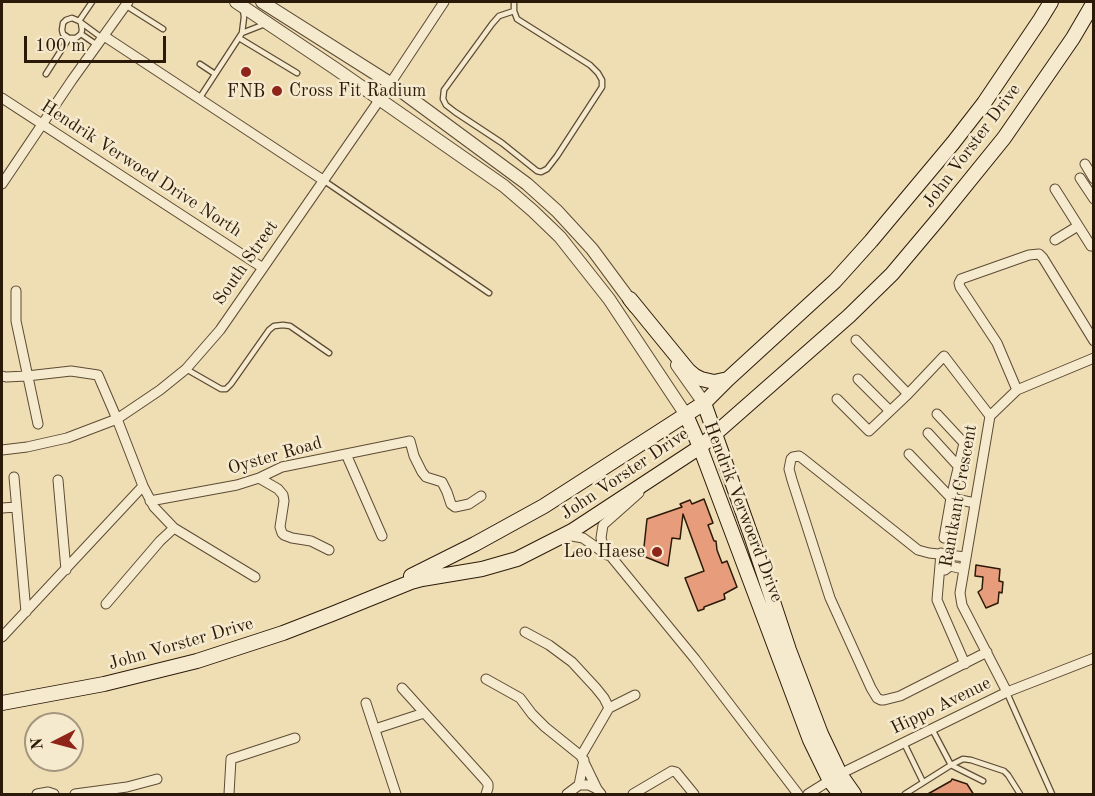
<!DOCTYPE html>
<html>
<head>
<meta charset="utf-8">
<style>
	body { margin:0 }
	#map { position:relative; width:1095px; height:796px; overflow:hidden; background:#efdeb4; font-family:"Old Standard TT",serif }
	canvas { display:block }
	.frame { position:absolute; inset:0; border:3px solid #2c1a09; pointer-events:none }
	.north { position:absolute; left:24px; top:712px; width:60px; height:60px; box-sizing:border-box; background:#f5eace; border:2px solid #a5977f; border-radius:50%; rotate:264deg; font-size:16px; font-weight:700; line-height:24px; text-align:center; color:#2c1a09 }
	.north::after { content:''; display:block; margin:auto; width:21px; height:27px; background:#8f2418; clip-path:polygon(50% 0,100% 100%,50% 72%,0 100%) }
	.scale { position:absolute; left:24px; top:36px; width:142px; height:27px; box-sizing:border-box; border:3px solid #2c1a09; border-top:0; padding-left:8px; font-size:18px; line-height:21px; white-space:nowrap; color:#2c1a09; -webkit-text-stroke:4px #f5eace; paint-order:stroke }
</style>
</head>
<body>
<div id="map">
<canvas width="1095" height="796"></canvas>
<div class="frame"></div>
<div class="north">N</div>
<div class="scale">100 m</div>
</div>
<script>
const c = document.querySelector('canvas').getContext('2d');
c.lineJoin = 'round';
function fillPath(path, color) { c.fillStyle = color; c.fill(path, 'evenodd'); }
const toPath = rows => new Path2D(rows.map(r => 'M' + r).join(''));
function strokePath(path, color, width, dash) { c.strokeStyle = color; c.lineWidth = width; c.lineCap = dash ? 'butt' : 'round'; c.setLineDash(dash || []); c.stroke(path); }
function label(font, color, halo, rows, align = 'center') {
  c.font = font + ' "Old Standard TT",serif'; c.lineWidth = 5; c.setLineDash([]); c.textBaseline = 'middle'; c.strokeStyle = halo; c.fillStyle = color; for (const [text, x, y, turn = 0] of rows) {
    c.save(); c.translate(x, y); c.rotate((+turn || 0) * Math.PI / 180); c.textAlign = isNaN(turn) ? turn : align; if (halo) c.strokeText(text, 0, 0); c.fillText(text, 0, 0); c.restore();
  }
}
const building = toPath([
	[704,499,713,523,708,525,714,541,716,541,717,550,722,563,727,561,737,587,724,594,725,599,704,607,704,609,698,611,685,578,704,571,683,514,680,539,672,538,668,566,643,556,647,519,682,507,680,504,690,500,692,504,704,499],
	[976,565,1000,569,999,581,1003,582,1002,593,999,592,998,603,986,608,978,592,982,589,983,577,975,576,976,565],
	[952,779,967,784,974,795,926,795,951,781,952,779]
]);
fillPath(building, '#e79d7c');
strokePath(building, '#2c1a09', 1.5);
const service = toPath([
	[514,2,514,11,517,19,590,65,598,73,602,80,602,87,557,156,547,169,541,172,537,171,502,143,455,112,446,105,443,99,444,90,492,24,499,16,514,11],
	[125,5,163,29],
	[79,21,92,2],
	[81,23,82,30,81,34,76,38,69,38,63,34,62,30,63,23,66,20,72,18,79,21,102,38],
	[242,33,265,24],
	[81,34,97,45],
	[239,38,297,73],
	[200,64,215,74],
	[46,74,69,38],
	[199,99,242,33,244,17,243,10],
	[323,180,489,293],
	[186,369,221,389,226,389,231,384,269,330,274,326,283,325,290,326,329,353],
	[1007,693,1052,794],
	[932,729,951,765,983,781],
	[904,743,923,782],
	[905,794,951,765,963,759,971,760,1004,771,1008,775,1020,794]
]);
const minor = toPath([
	[104,36,323,180],
	[2,98,263,268],
	[1085,164,1094,179],
	[1080,178,1094,199],
	[2,184,72,80,128,2],
	[1055,189,1091,246,1094,245],
	[1055,240,1078,226],
	[16,291,16,321,38,424],
	[856,340,908,394],
	[2,376,6,377,27,376,71,371,98,375,117,419,143,486,154,507,174,528,255,577],
	[858,379,890,411],
	[1017,390,997,343,960,287,959,283,961,279,1029,255,1039,254,1043,258,1094,341],
	[837,399,869,431,908,394,944,356,990,416],
	[937,414,964,443,951,498,975,503],
	[928,433,959,467],
	[2,450,27,447,67,438,117,419,160,390,186,369,220,330,380,99,444,2],
	[346,454,382,536],
	[909,454,951,498,944,538],
	[14,477,26,612],
	[259,478,278,489,283,495,284,501,280,527,282,533,284,535,292,538,311,541,329,550],
	[58,480,66,570],
	[639,493,603,525,601,538,604,548,695,659,798,794],
	[150,501,237,485,259,478,282,467,410,441,414,456,422,472,426,477,442,482,447,492,451,504,455,507,469,504,481,496],
	[2,508,16,507],
	[564,537,572,536,583,538,607,555],
	[941,553,937,600,965,664],
	[966,557,929,553,918,550,802,458,799,456,793,457,791,459,789,469,792,480,830,598,871,688,877,698,881,700,884,700,900,696,987,652],
	[940,569,945,570,950,566,963,569],
	[106,604,160,541,174,528],
	[525,632,549,645,572,662,596,688,604,698,609,708],
	[2,637,143,486],
	[486,679,520,698,532,714,545,727,581,756,597,789],
	[402,688,485,780,488,784,488,788,486,794],
	[1007,692,962,605,960,593,990,416,1017,390,1094,358],
	[366,703,396,794],
	[375,729,424,713],
	[581,756,609,708,635,695],
	[579,785,584,760],
	[37,794,48,792,54,794],
	[75,794,127,787,157,779],
	[229,794,231,759,295,738],
	[567,794,579,785,589,785,597,789,601,794],
	[633,794,672,771,676,772,694,794],
	[808,794,840,774,1007,692,1094,658]
]);
const tertiary = toPath([
	[236,2,336,69,504,186,533,211,560,237,609,299,686,415],
	[262,2,390,83,527,184,557,211,592,249,635,307],
	[677,365,704,403]
]);
const secondary = toPath([
	[630,299,688,370,695,376,701,379,714,382,728,379],
	[704,403,753,541,789,650,821,734,840,774,854,794],
	[686,415,700,447,810,740,830,781,840,794],
	[411,576,475,544,544,506,704,403,728,379,835,281,871,241,953,143,984,103,1040,20,1051,2],
	[2,703,104,684,197,661,283,633,332,614,411,582,422,579,482,569,517,559,572,531,700,447,849,316,892,274,940,217,1004,138,1073,38,1094,2]
]);
strokePath(service, '#5d4b34', 7);
strokePath(minor, '#5d4b34', 11);
strokePath(tertiary, '#5d4b34', 14);
strokePath(secondary, '#2c1a09', 16);
strokePath(service, '#f5eace', 4.5);
strokePath(minor, '#f5eace', 9);
strokePath(tertiary, '#f5eace', 12);
strokePath(secondary, '#f5eace', 14);
for (const [x, y, r, color] of [
	[246,72,6,"#8f2418"],
	[277,91,6,"#8f2418"],
	[657,552,6,"#8f2418"]
]) { const dot = new Path2D(); dot.arc(x, y, r, 0, 2 * Math.PI); c.fillStyle = color; c.fill(dot); strokePath(dot, '#f5eace', 2); }
label('18px', '#2c1a09', '#f5eace', [
	["Cross Fit Radium",289,91],
	["FNB",246,92,"center"],
	["Leo Haese",645,552,"right"]
], 'left');
label('18px', '#2c1a09', '#f5eace', [
	["John Vorster Drive",972,146,-53],
	["Hendrik Verwoed Drive North",141,169,33],
	["South Street",246,263,-55],
	["Oyster Road",275,456,-16],
	["John Vorster Drive",625,474,-34],
	["Rantkant Crescent",959,496,-80],
	["Hendrik Verwoerd Drive",743,512,69],
	["John Vorster Drive",181,644,-16],
	["Hippo Avenue",941,706,-26]
]);
</script>
</body>
</html>
